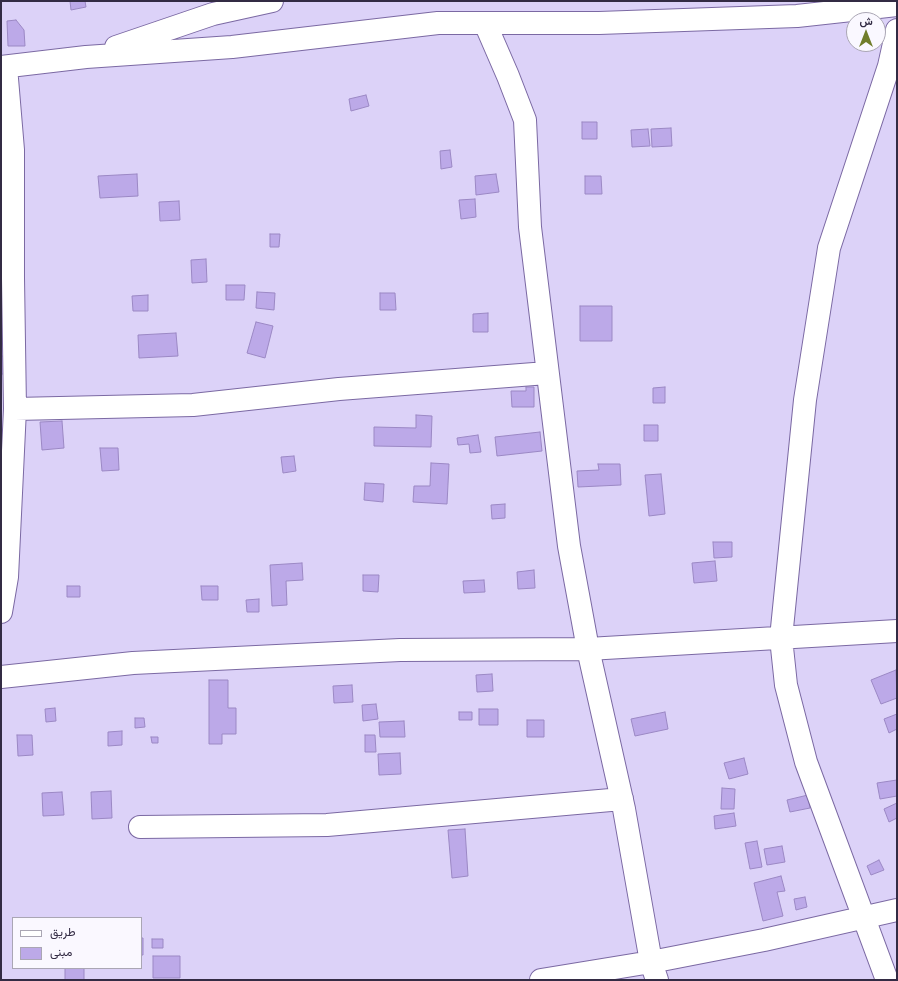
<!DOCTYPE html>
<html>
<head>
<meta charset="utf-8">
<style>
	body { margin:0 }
	#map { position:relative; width:898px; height:981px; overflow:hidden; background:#dcd2f8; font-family:Cabin,Vazirmatn,sans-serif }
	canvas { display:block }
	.frame { position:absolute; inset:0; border:2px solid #332b44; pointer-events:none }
	.legend { position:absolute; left:12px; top:917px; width:130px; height:52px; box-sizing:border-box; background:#faf8ff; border:1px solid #aaa6b4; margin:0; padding:5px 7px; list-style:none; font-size:12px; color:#332b44 }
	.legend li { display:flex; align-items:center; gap:8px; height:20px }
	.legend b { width:20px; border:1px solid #aaa6b4 }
	.north { position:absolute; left:846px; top:12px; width:40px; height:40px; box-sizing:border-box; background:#faf8ff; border:1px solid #aaa6b4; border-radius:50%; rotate:0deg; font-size:11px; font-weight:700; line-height:16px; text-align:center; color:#332b44 }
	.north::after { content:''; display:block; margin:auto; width:14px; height:18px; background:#717e2b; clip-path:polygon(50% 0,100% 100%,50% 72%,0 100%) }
</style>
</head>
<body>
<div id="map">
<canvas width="898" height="981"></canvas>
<div class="frame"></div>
<ul class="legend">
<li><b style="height:5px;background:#fff"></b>طريق</li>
<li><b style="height:11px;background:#bca9e8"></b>مبنى</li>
</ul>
<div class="north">ش</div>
</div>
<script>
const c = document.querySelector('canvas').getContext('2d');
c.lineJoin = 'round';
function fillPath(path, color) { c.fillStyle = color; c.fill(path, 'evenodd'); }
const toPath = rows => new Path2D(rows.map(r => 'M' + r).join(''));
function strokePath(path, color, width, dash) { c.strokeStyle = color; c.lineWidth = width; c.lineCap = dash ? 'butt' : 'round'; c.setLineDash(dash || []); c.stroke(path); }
const building = toPath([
	[70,1,85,1,86,7,71,10,70,1],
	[16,20,24,30,25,46,8,46,7,21,16,20],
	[366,95,369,106,351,111,349,99,366,95],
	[582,122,597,122,597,139,582,139,582,122],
	[671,128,672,146,652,147,651,129,671,128],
	[648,129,650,146,632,147,631,130,648,129],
	[450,150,452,167,441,169,440,151,450,150],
	[5,151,6,170,1,170,1,152,5,151],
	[137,174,138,196,100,198,98,176,137,174],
	[496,174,499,192,476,195,475,176,496,174],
	[585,176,601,176,602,194,585,194,585,176],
	[475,199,476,217,461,219,459,200,475,199],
	[179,201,180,220,160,221,159,202,179,201],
	[270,234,280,234,279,247,270,247,270,234],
	[206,259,207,282,192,283,191,260,206,259],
	[226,285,245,285,244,300,226,300,226,285],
	[257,292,275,293,274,310,256,308,257,292],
	[380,293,395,293,396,310,380,310,380,293],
	[148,295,148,311,133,311,132,296,148,295],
	[580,306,612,306,612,341,580,341,580,306],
	[488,313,488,332,473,332,473,314,488,313],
	[256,322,273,326,265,358,247,353,256,322],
	[176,333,178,356,139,358,138,335,176,333],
	[1,356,9,356,10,374,1,374,1,356],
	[526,387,534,387,534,407,512,407,511,391,526,391,526,387],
	[665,387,665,403,653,403,653,388,665,387],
	[416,415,432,416,431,447,374,446,374,427,416,428,416,415],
	[62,421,64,448,42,450,40,422,62,421],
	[644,425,658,425,658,441,644,441,644,425],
	[540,432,542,451,497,456,495,437,540,432],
	[478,435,481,452,470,453,469,444,458,445,457,438,478,435],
	[100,448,118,448,119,470,102,471,100,448],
	[294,456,296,471,283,473,281,457,294,456],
	[431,463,449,464,447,504,413,502,414,486,430,486,431,463],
	[598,464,620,464,621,485,578,487,577,471,599,470,598,464],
	[661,474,665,514,649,516,645,475,661,474],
	[365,483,384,484,383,502,364,500,365,483],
	[505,504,505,518,492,519,491,505,505,504],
	[713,542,732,542,732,557,714,558,713,542],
	[715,561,717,581,694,583,692,563,715,561],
	[302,563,303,580,286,581,287,605,272,606,270,565,302,563],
	[534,570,535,588,518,589,517,572,534,570],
	[363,575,379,575,378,592,363,591,363,575],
	[484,580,485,592,464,593,463,581,484,580],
	[67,586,80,586,80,597,67,597,67,586],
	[201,586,218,586,218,600,202,600,201,586],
	[259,599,259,612,247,612,246,600,259,599],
	[896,670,897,698,881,704,871,680,896,670],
	[492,674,493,691,477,692,476,675,492,674],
	[209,680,228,680,228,708,236,708,236,734,222,734,222,744,209,744,209,680],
	[352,685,353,702,334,703,333,686,352,685],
	[376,704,378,719,363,721,362,705,376,704],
	[55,708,56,721,46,722,45,709,55,708],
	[479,709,498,709,498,725,479,725,479,709],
	[459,712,472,712,472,720,459,720,459,712],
	[665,712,668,729,635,736,631,719,665,712],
	[897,714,897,729,889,733,884,719,897,714],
	[135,718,144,718,145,727,135,728,135,718],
	[527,720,544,720,544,737,527,737,527,720],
	[404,721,405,737,380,737,379,722,404,721],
	[122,731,122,745,108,746,108,732,122,731],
	[17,735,32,735,33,755,18,756,17,735],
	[365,735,375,735,376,752,365,752,365,735],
	[151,737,158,737,158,743,152,743,151,737],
	[400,753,401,774,379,775,378,754,400,753],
	[744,758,748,774,729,779,724,763,744,758],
	[897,780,897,796,880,799,877,783,897,780],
	[722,788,735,789,734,809,721,809,722,788],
	[111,791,112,818,92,819,91,792,111,791],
	[62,792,64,815,43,816,42,793,62,792],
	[808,795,810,808,790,812,787,800,808,795],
	[897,803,897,818,889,822,884,809,897,803],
	[734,813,736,826,715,829,714,816,734,813],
	[465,829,468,876,452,878,448,830,465,829],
	[757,841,762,867,750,869,745,843,757,841],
	[782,846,785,862,767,865,764,849,782,846],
	[879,860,884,870,871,875,867,866,879,860],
	[781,876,785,891,777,892,783,916,763,921,754,883,781,876],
	[805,897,807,907,796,910,794,899,805,897],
	[141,938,143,938,143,955,141,955,141,938],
	[152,939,163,939,163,948,152,948,152,939],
	[153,956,180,956,180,978,153,978,153,956],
	[65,968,84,968,84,980,65,980,65,968]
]);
fillPath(building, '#bca9e8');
strokePath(building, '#9b88c4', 1);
const minor = toPath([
	[485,23,508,76,525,120,530,227,569,546,588,649,624,809,651,962,657,980],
	[116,47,213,14,272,1],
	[1,67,86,57,232,47,438,23,599,23,797,16,897,5],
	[15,409,193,405,339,389,547,373],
	[1,612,7,577,15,409,13,278,13,150,6,67],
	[1,677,133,663,400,650,588,649,897,631],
	[140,827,327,825,622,799],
	[541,980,651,962,764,940,897,910],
	[887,980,806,762,786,685,781,638,805,400,829,248,889,66,897,30]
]);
strokePath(minor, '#7b69a3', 24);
strokePath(minor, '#fff', 22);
</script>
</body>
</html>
